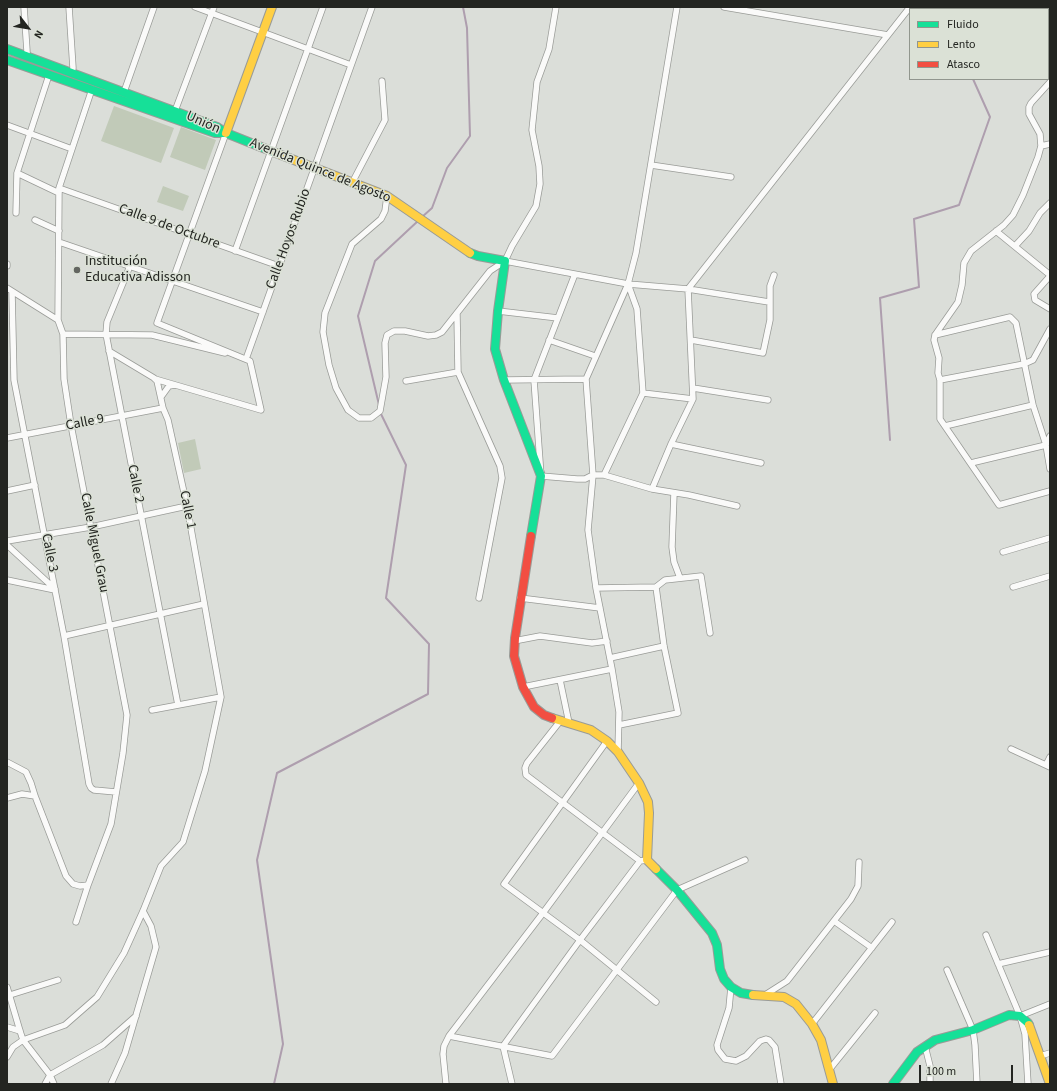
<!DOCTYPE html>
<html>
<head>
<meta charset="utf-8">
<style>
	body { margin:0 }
	#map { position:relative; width:1057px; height:1091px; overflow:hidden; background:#dbded9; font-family:"Source Sans 3",sans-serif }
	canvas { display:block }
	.frame { position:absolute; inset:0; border:8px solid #232521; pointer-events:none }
	.legend { position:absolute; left:909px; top:8px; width:140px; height:72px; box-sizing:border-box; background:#dbe1d6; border:1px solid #91968e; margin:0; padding:5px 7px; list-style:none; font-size:12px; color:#232521 }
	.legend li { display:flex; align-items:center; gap:8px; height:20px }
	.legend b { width:20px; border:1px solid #91968e }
	.north { position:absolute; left:8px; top:8px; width:40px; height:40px; -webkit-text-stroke:3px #dbe1d6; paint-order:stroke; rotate:121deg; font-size:11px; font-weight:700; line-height:16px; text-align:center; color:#232521 }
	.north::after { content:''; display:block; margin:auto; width:14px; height:18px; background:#232521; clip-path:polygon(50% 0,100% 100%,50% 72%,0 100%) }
	.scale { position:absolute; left:919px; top:1065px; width:94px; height:18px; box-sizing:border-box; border:2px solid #232521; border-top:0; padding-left:5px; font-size:12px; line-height:14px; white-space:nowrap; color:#232521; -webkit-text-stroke:3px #dbe1d6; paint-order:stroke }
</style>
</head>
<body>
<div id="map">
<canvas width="1057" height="1091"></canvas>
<div class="frame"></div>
<ul class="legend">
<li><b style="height:5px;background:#16e098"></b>Fluido</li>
<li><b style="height:5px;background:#ffcf43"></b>Lento</li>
<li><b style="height:5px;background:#f24e42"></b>Atasco</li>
</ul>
<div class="north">N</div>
<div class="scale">100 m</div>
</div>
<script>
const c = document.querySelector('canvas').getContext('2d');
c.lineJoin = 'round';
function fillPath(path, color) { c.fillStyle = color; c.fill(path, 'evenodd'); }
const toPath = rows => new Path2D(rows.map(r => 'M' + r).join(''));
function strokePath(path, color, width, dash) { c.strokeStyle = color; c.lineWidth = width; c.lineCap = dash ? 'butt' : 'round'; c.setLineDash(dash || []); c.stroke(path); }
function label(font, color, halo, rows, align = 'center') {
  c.font = font + ' "Source Sans 3",sans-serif'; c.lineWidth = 3; c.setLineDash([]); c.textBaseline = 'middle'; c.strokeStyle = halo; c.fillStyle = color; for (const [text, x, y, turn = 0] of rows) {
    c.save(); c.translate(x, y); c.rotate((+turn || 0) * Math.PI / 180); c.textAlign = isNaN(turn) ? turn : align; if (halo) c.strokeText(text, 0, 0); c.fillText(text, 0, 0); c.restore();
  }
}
fillPath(toPath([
	[114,106,174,128,161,163,101,141],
	[181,127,216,140,205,170,170,157],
	[163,186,189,196,183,211,157,202],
	[195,439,201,469,184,473,178,443]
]), '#c1cab8');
strokePath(toPath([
	[1040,9,1041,7],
	[422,217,432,208,447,168,470,136,467,28,463,7],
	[379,405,358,316,375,261,419,220],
	[890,440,880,298,919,287,914,219,959,205,990,117,973,79],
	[274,1084,283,1044,257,860,277,773,428,694,429,644,386,598,406,465,380,412]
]), '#ae9eae', 2);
const street = toPath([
	[24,7,27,51,27,56],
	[69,7,73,68,72,73],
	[195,7,351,65],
	[724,7,888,35],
	[1050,82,1031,103,1029,107,1029,114,1040,134,1041,146,1038,157,1023,195,1013,215,1004,225,971,251,964,263,962,285,958,302,935,335,934,340,939,358,938,373,940,380,940,419,999,505,1050,491],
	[124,92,154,7],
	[175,111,214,7],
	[7,125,72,149],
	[1041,146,1050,144],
	[651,165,731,177],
	[17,173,59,193],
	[352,183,385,120,382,81],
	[59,188,279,266],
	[387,196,385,211,381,219,352,244,325,313,323,332,329,365,336,388,348,410,359,418,371,418,380,411,386,377,385,343,387,335,394,331,405,331,428,336,436,335,442,332,490,271,505,261,512,246,536,206,540,184,539,166,532,130,537,82,549,49,556,7],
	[16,213,17,173,49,75],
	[35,220,59,231],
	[996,231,1050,275],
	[59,242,263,312],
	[1015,246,1029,231,1040,213,1050,203],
	[235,251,323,7],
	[505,261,628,284,688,289,769,302],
	[7,264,7,266],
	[130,266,107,322,106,334,178,705],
	[575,274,534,380,541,476,577,479,585,479,593,475,604,475,652,489,689,495,737,506],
	[1050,276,1034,294,1035,300,1050,309],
	[7,288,58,320],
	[12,292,14,380,64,636,89,784,91,788,94,790,116,792],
	[498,311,558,318],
	[457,314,458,372,500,466,502,478,479,598],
	[63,334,152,335,225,353],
	[935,335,1010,317,1016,323,1033,405,1046,445,1050,469],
	[549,340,595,356],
	[691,340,763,353,770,320,770,286,774,275],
	[246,359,372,7],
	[155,379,261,410,250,361,157,323,226,133],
	[504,380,586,379],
	[940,380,1024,364,1033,360,1050,329],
	[406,381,458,372],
	[693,388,768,400],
	[643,393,693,399],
	[161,397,169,386,175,385],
	[945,426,1033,405],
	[7,438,163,408],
	[671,444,761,463],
	[971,463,1046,445,1050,436],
	[604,475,643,393,637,309,628,284],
	[652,489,671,444,693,399,688,289,910,7],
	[7,491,35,485],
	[674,493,672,547,674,562,680,578],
	[7,541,91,527,187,506],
	[7,545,55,589],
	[1003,552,1050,538],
	[7,580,55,590],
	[1013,587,1050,576],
	[596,588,656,587,665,580,701,576,710,633],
	[520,598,600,608],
	[64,636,204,604],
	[514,641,540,636,592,643,607,641],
	[610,658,664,646],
	[560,680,569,723],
	[523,687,612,669],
	[152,710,221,697],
	[561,720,527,763,525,768,526,775,640,861],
	[619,725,678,713,664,646,656,587],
	[607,741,504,884,580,940,656,1002],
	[1011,749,1050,767],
	[618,752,619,712,612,669,596,588,588,530,593,475,586,379,628,284,636,253,677,7],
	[7,762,26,772,31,783,35,796,66,876,73,884,80,886,88,885,111,824,123,753,127,715,71,425,64,379,63,334,58,320,59,188,92,89],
	[1046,765,1050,757],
	[7,798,22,794,35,796],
	[834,921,872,948],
	[76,922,88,885],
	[986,935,1020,1016,1025,1034,1028,1084],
	[998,964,1050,952],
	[947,970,973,1030,975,1045,977,1084],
	[7,987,20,1031,23,1040,50,1075,54,1084],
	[731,987,729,1008,717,1045,718,1050,725,1059,736,1061,746,1056,760,1041,766,1039,769,1040,775,1047,781,1084],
	[10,995,58,980],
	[765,995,787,981,851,899,858,886,859,862],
	[1020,1016,1050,1004],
	[812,1024,892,922],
	[7,1027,20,1031],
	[449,1036,552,1056,677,890,745,860],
	[925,1046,930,1066,930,1084],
	[1040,1056,1050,1053],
	[7,1057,13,1047,23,1040,65,1025,97,997,124,953,143,911,161,866,183,842,205,771,221,697,187,506,168,420,163,408,157,381,154,378,109,351],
	[829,1070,875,1013],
	[45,1084,50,1075,103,1045,136,1016],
	[111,1084,125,1053,156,947,151,926,143,911],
	[446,1084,443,1054,444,1046,449,1036,543,913,639,783],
	[512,1084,503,1046,580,940,640,861,647,860]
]);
const fast = toPath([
	[7,49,217,127,226,133,276,153],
	[7,60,215,133,225,133],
	[470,253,478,256,505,261,498,311,495,349,504,380,541,476,531,536],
	[656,869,677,890,712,933,717,945,720,969,724,979,731,987,741,993,753,995],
	[893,1084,917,1052,935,1040,973,1030,1009,1015,1020,1016,1028,1023,1029,1025]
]);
const slow = toPath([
	[226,133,272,7],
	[276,153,387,196,470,253],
	[552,718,591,730,607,741,618,752,639,783,648,802,649,813,647,860,656,869],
	[753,995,784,997,796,1004,812,1024,821,1040,833,1084],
	[1029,1025,1050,1084]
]);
const jam = toPath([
	[531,536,515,638,514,656,523,687,534,707,544,715,552,718]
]);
strokePath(street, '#999b97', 7);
strokePath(fast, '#999b97', 10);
strokePath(slow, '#999b97', 10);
strokePath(jam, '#999b97', 10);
strokePath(street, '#fafaf9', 5.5);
strokePath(fast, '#16e098', 8);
strokePath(slow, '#ffcf43', 8);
strokePath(jam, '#f24e42', 8);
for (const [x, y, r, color] of [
	[77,270,4,"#636661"]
]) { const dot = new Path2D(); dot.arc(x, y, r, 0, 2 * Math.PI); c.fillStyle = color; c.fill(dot); strokePath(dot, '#dbe1d6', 1.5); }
label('14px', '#232521', '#dbe1d6', [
	["Unión",203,123,24],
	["Avenida Quince de Agosto",320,171,22],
	["Calle 9 de Octubre",169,227,20],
	["Calle Hoyos Rubio",289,239,-70],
	["Calle 9",85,423,-11],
	["Calle 2",135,484,79],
	["Calle 1",187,510,79],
	["Calle Miguel Grau",94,543,79],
	["Calle 3",49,553,79]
]);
label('14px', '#232521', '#dbe1d6', [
	["Institución",85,262],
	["Educativa Adisson",85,278]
], 'left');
</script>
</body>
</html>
